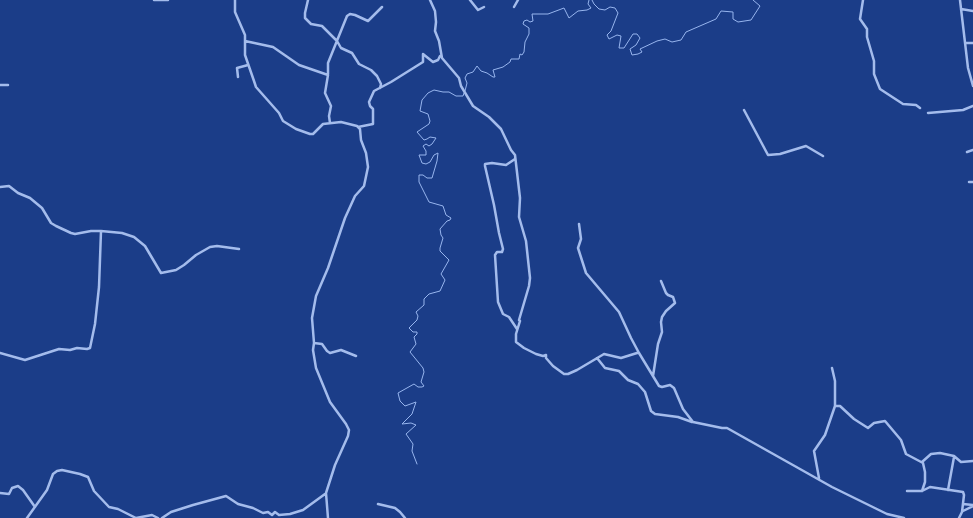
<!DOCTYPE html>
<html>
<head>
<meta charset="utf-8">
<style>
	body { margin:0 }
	canvas { display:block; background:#1b3d88 }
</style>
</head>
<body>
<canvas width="973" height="518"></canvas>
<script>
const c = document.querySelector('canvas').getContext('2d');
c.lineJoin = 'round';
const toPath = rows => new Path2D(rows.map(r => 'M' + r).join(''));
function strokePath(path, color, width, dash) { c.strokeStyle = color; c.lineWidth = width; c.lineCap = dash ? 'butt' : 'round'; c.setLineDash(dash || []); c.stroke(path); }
strokePath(toPath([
	[592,0,594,4,599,9,605,10,610,7,615,8,618,13,611,31,607,35,609,39,617,35,621,36,619,48,624,48,633,34,637,34,640,38,636,45,630,49,632,55,638,54,642,52,640,49,657,41,665,39,672,42,681,40,686,32,716,19,721,11,733,12,733,19,738,22,751,20,760,6,753,0],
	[465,91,467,83,465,78,467,74,473,72,477,66,481,71,487,73,493,77,495,77,493,70,503,67,510,62,511,59,519,59,520,54,522,55,524,52,525,42,529,34,529,28,523,24,524,21,527,20,530,22,533,21,532,14,548,14,564,8,569,18,578,11,587,10,591,8,588,4,589,0],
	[417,464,412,451,413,444,406,434,416,425,411,423,402,424,412,414,416,402,405,406,400,401,398,393,414,384,418,387,422,387,424,386,421,382,424,372,423,368,410,352,416,344,414,337,417,334,417,332,413,332,409,328,417,320,418,316,416,312,424,305,424,299,429,294,440,291,445,280,441,274,449,260,440,251,440,248,443,238,441,235,440,229,447,221,450,220,451,218,446,215,443,206,429,202,419,182,419,175,423,175,427,178,432,178,437,161,438,153,434,155,430,162,426,164,422,163,419,155,426,155,426,151,423,146,426,144,429,146,432,144,436,138,430,137,427,139,424,140,417,132,429,124,430,121,428,114,420,111,422,100,428,93,434,90,443,92,449,92,456,96,463,96,464,93]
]), '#97b5ee', 1);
strokePath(toPath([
	[154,0,168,0],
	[235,0,235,12,245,35,245,55,254,81,256,87,279,113,283,121,296,129,310,134,313,134,323,124,341,122,357,126,360,129,361,140,366,153,368,167,364,186,355,196,345,218,328,268,316,296,312,318,314,343,313,350,316,368,330,402,346,424,349,430,348,436,335,465,326,493,328,518],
	[308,0,305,13,305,18,311,24,322,26,337,41,341,48,352,53,359,64,371,70,377,76,381,84,380,88],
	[430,0,435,11,436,22,435,31,439,41,442,58,459,78,461,86,473,106,489,117,501,129,511,150,515,155,520,198,519,217,526,241,530,278,529,286,519,320,520,321,516,334,516,342,524,348,536,354,543,356,546,355,546,358,553,366,564,374,568,374,577,370,604,354,621,358,637,353,639,353,659,386,662,387,670,385,674,388,683,409,693,422,722,428,727,428,832,487,887,514,904,518],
	[470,0,478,10,484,7],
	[863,0,860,19,867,29,867,37,874,61,874,74,880,89,903,104,916,105,920,108],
	[960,0,968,68,973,86],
	[514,7,518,0],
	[961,9,973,11],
	[245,41,273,47,299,65,328,75,325,93,331,106,329,116,330,123],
	[965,43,973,43],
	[328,74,328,63,347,16,350,14,355,15,368,21,382,7],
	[238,77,237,68,248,65],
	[0,85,8,85],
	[744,110,768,155,780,154,806,146,823,156],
	[928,113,963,110,973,106],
	[358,127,373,124,373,109,370,106,369,102,374,91,391,82,423,62,423,54,433,62,438,60,440,56],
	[967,152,973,150],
	[515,159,506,165,492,163,485,164,485,166,494,205,499,233,503,249,502,252,497,252,495,255,498,302,503,314,509,317,517,329],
	[969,182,973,182],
	[0,187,9,186,18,193,30,198,42,208,51,223,56,226,71,233,75,234,91,231,101,231,122,233,134,237,145,246,161,273,176,270,184,265,196,255,210,247,217,246,239,249],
	[579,224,581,239,578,248,586,273,619,312,631,338,639,353],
	[314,343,322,344,327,351,330,353,341,350,356,356],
	[0,353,25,360,59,349,70,350,77,348,87,349,90,348,95,324,99,287,101,231],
	[597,358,605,368,619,371,628,380,638,384,645,392,651,411,655,414,678,417,692,422],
	[653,376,658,344,662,332,661,322,662,317,666,311,675,303,673,297,668,295,666,293,661,281],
	[835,406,840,406,854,419,868,428,874,423,885,421,901,440,906,454,923,463,925,472,925,482,922,491],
	[922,462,931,454,940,453,954,456,961,462,973,461],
	[819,478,814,451,825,435,835,406,835,381,832,368],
	[948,490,954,457],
	[907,491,922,491,930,487,963,492,964,495,962,512,959,518],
	[0,493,9,494,12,488,18,486,23,490,35,507],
	[378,504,395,508,400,512,405,518],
	[963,504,973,505],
	[963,511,973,506],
	[27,518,47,490,53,474,57,471,62,470,80,474,88,477,94,491,109,507,118,509,136,518,152,515,158,518],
	[162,518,171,512,193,505,226,496,238,504,253,508,263,513,268,512,272,515,275,512,279,515,290,514,303,510,325,494]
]), '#a4bcec', 2.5);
</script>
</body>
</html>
